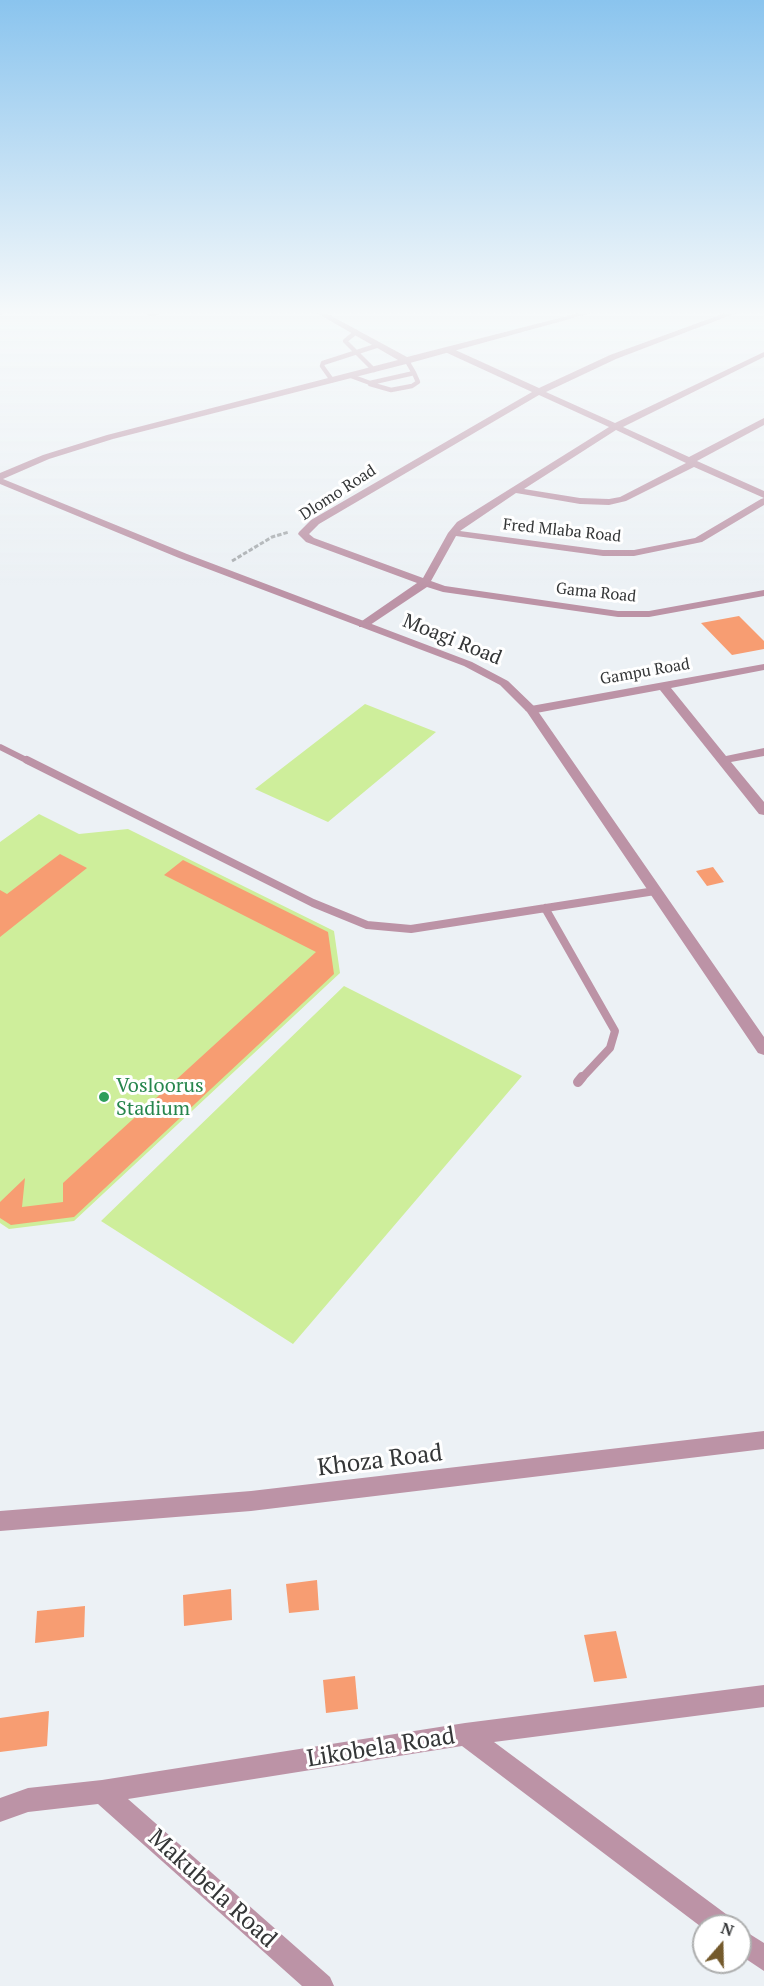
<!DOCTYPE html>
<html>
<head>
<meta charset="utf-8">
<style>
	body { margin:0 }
	#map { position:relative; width:764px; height:1986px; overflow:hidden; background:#ecf1f5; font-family:"PT Serif",serif }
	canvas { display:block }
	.north { position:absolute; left:692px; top:1914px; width:60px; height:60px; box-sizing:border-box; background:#fff; border:2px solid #aeafaf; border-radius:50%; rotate:20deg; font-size:16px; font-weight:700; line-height:24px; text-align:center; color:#343637 }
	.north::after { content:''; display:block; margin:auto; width:21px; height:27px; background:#745a2c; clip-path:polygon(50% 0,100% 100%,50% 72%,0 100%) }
</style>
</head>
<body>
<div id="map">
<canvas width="764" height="1986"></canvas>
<div class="north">N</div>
</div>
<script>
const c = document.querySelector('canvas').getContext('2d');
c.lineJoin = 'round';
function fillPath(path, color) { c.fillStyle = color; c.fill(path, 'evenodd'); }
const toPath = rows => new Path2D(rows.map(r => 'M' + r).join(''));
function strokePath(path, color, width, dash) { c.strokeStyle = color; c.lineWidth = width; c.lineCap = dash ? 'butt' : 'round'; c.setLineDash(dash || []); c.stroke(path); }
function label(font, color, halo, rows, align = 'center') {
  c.font = font + ' "PT Serif",serif'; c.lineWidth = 6; c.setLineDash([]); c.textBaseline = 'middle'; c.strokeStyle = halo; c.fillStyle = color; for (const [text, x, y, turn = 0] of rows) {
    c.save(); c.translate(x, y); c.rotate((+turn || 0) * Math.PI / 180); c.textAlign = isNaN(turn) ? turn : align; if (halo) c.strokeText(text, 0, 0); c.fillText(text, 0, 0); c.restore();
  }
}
fillPath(toPath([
	[365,704,436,732,328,822,255,789],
	[39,814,79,834,128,829,334,931,340,973,74,1221,9,1229,0,1223,0,842],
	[344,986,522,1076,293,1344,101,1221]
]), '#ceee9b');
fillPath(toPath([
	[739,616,764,641,764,649,732,655,701,623],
	[60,854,87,868,0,937,0,890,7,894],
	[183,860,328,932,334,974,74,1217,11,1225,0,1218,0,1202,25,1178,22,1207,63,1202,63,1183,316,952,164,875],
	[713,867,724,882,707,886,696,871],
	[317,1580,319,1610,289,1613,286,1584],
	[231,1589,232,1620,184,1626,183,1595],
	[85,1606,84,1637,35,1643,37,1611],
	[616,1631,627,1678,594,1682,584,1635],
	[355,1676,358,1709,326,1713,323,1680],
	[49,1711,47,1746,0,1752,0,1718]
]), '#f79d72');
strokePath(toPath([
	[232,561,272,537,289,532]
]), '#a9adb0', 3, [4.5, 2]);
strokePath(toPath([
	[150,314,158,312],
	[356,332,345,341,374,370],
	[351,376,370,383,414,373,407,361],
	[332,380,322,366,323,363,379,345],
	[370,384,391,390,412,386,418,382,414,373]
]), '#bc93a6', 4.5);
strokePath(toPath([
	[0,747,30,762]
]), '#bc93a6', 6);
strokePath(toPath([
	[27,760,313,903,367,925,411,929,655,891],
	[545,908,615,1031,610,1048,581,1079]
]), '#bc93a6', 8);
strokePath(toPath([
	[578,1082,582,1077]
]), '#bc93a6', 10);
fillPath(toPath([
	[0,312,8,312,0,315,0,312],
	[728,312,739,312,616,359,546,392,615,423,764,352,764,357,623,427,689,457,764,418,764,425,697,461,764,491,764,498,694,467,626,501,609,505,580,504,516,493,460,531,603,550,634,550,695,538,761,499,764,498,764,505,702,542,634,556,603,556,456,536,431,581,445,586,618,611,649,611,764,590,764,596,649,617,618,617,443,592,427,587,367,627,359,627,359,623,417,583,306,542,298,534,299,532,311,520,532,392,445,352,445,348,451,348,539,388,610,355,728,312],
	[539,395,609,427,457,522,448,533,423,578,314,538,309,534,319,524,539,395],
	[616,430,686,463,620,497,609,499,580,498,524,489,616,430],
	[764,664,764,670,671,688,726,756,764,748,764,756,731,762,764,802,764,815,759,814,660,690,531,714,525,710,531,706,764,664],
	[764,1685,764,1707,494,1742,730,1917,733,1926,704,1926,704,1929,462,1746,128,1799,330,1977,334,1986,302,1986,98,1804,28,1812,0,1822,0,1798,28,1788,102,1780,465,1723,764,1685],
	[740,1928,764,1943,764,1971,740,1955,740,1928]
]), '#bc93a6');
fillPath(toPath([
	[315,312,324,312,407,357,583,312,595,312,410,363,113,439,49,459,3,479,187,554,472,662,508,681,535,707,764,1037,764,1055,758,1053,527,712,500,685,464,666,179,558,0,484,0,473,43,455,107,435,398,360,315,312],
	[764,1431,764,1449,251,1511,0,1531,0,1511,251,1491,764,1431]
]), '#bc93a6');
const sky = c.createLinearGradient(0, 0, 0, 590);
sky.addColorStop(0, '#8ac4ee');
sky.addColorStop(0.53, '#f6f9fa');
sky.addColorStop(1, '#f6f9fa00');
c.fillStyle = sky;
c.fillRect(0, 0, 764, 590);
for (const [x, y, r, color] of [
	[104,1097,6,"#2e9e5b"]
]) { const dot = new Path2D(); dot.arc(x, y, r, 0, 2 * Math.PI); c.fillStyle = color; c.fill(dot); strokePath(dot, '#fff', 2); }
label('16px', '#343637', '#fff', [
	["Dlomo Road",338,493,-33],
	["Fred Mlaba Road",562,531,6],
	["Gama Road",596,593,6],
	["Gampu Road",645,672,-10]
]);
label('20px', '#343637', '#fff', [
	["Moagi Road",452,640,22]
]);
label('20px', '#27864d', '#fff', [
	["Vosloorus",116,1086],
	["Stadium",116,1109]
], 'left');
label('24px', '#343637', '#fff', [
	["Khoza Road",380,1461,-7],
	["Likobela Road",381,1748,-9],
	["Makubela Road",212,1889,42]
]);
</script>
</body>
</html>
